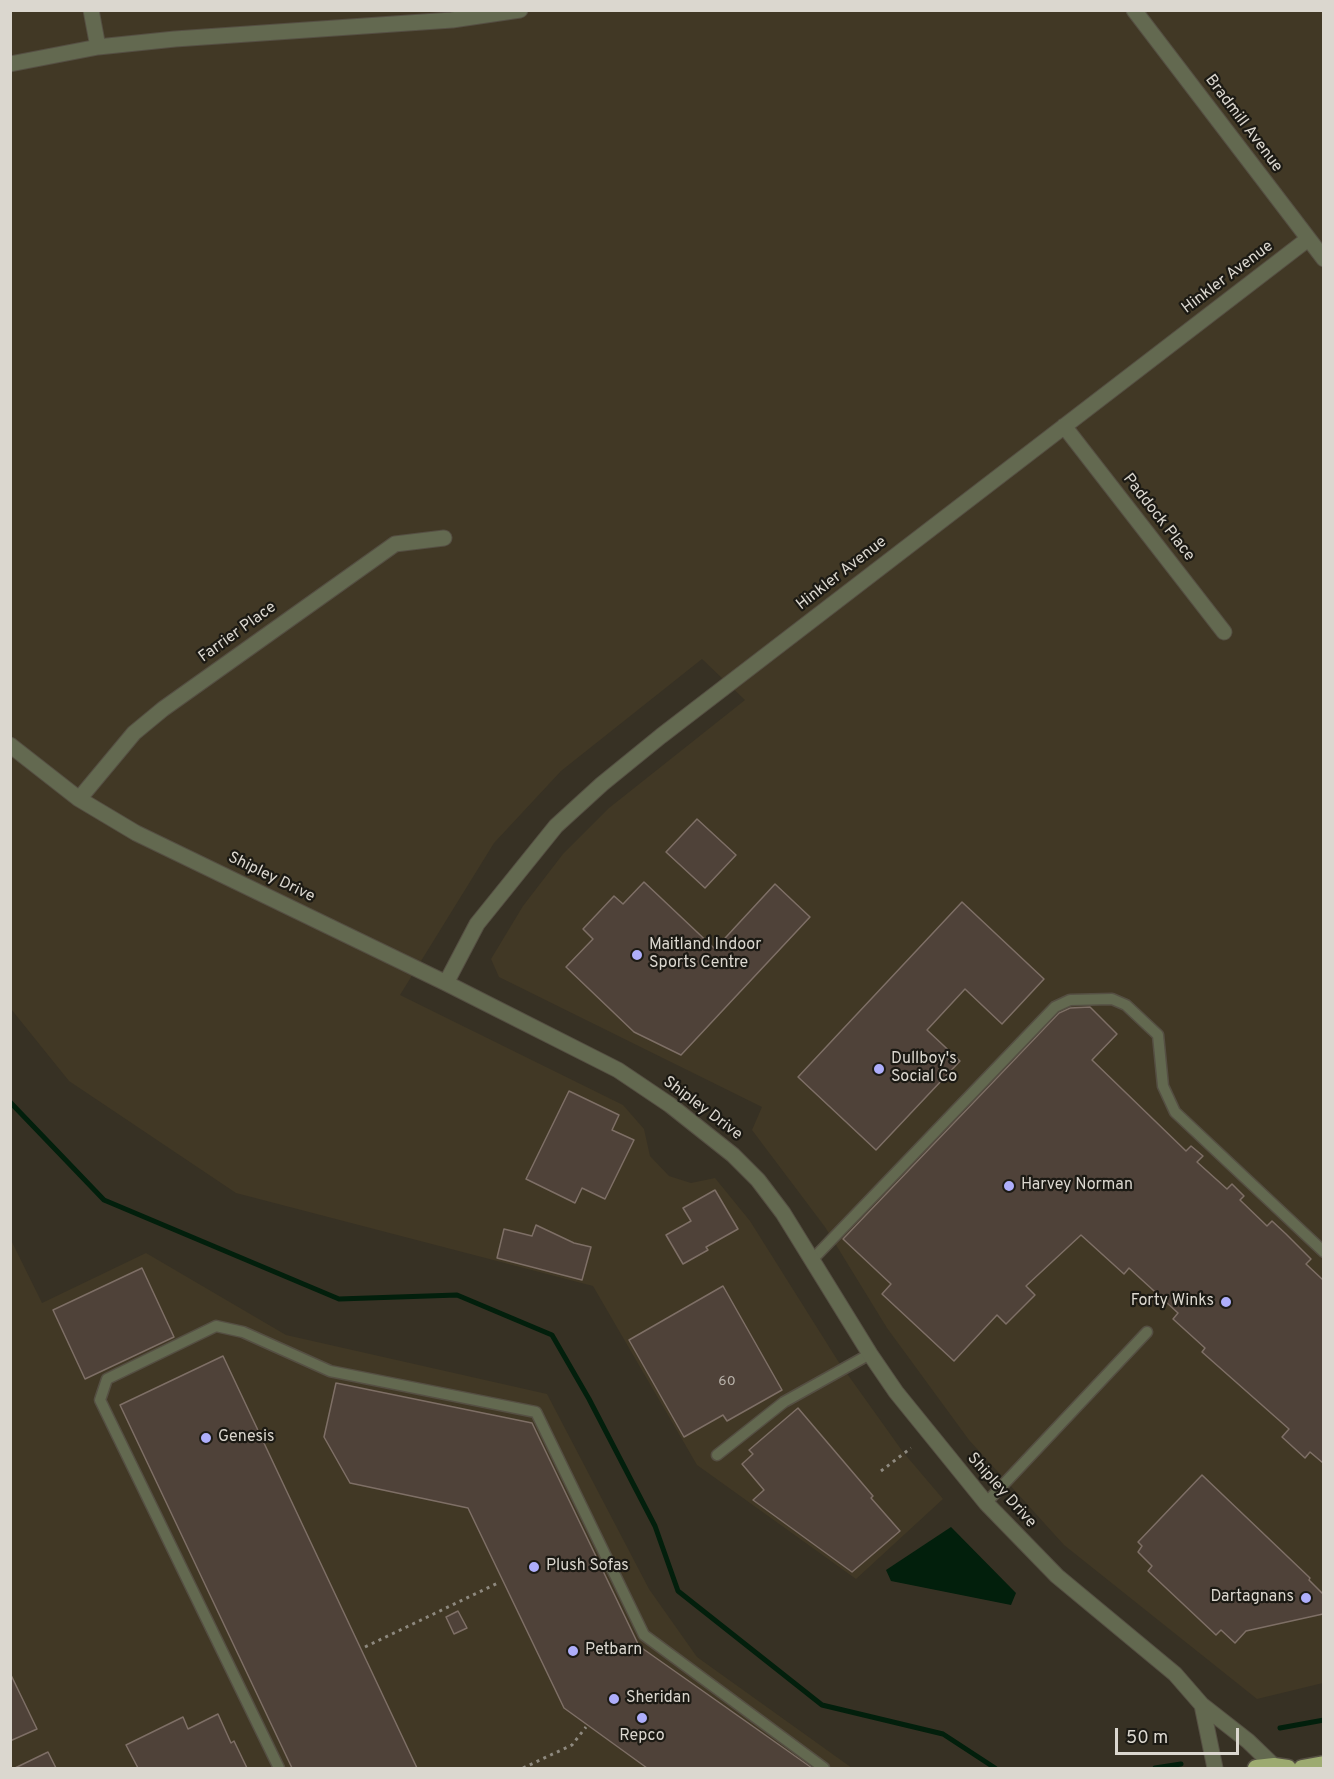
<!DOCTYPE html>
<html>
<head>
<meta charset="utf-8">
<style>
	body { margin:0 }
	#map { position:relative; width:1334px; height:1779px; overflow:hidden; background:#373124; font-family:Overpass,sans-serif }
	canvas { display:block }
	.frame { position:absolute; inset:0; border:12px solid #dbd7cf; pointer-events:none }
	.scale { position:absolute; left:1115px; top:1728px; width:124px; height:27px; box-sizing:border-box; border:3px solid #dbd7cf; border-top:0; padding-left:8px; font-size:18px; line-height:21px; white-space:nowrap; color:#dbd7cf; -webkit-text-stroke:4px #1c1a14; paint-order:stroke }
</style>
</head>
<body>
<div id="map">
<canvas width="1334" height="1779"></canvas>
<div class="frame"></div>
<div class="scale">50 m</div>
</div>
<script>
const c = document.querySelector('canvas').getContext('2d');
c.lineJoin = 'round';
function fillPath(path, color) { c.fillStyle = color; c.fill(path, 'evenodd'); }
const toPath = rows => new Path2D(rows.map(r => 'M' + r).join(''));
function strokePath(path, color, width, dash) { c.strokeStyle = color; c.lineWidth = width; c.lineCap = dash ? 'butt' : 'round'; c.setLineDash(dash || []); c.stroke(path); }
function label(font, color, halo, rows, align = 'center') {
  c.font = font + ' Overpass,sans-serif'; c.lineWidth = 4.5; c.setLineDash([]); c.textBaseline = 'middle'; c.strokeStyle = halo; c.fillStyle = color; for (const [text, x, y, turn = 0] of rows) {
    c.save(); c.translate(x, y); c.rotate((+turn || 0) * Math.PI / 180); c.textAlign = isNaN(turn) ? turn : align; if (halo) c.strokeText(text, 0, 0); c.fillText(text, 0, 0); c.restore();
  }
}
fillPath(toPath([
	[11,11,1323,11,1323,1683,1257,1699,1064,1545,969,1440,887,1328,825,1227,752,1130,762,1107,499,977,491,959,523,906,563,854,609,808,745,700,702,659,561,771,494,843,400,995,623,1105,644,1129,650,1156,669,1176,691,1183,715,1178,750,1221,838,1361,903,1452,943,1499,856,1579,697,1465,593,1286,236,1193,69,1081,11,1009],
	[10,1238,42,1303,146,1253,286,1335,547,1394,649,1589,697,1657,852,1768,11,1768]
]), '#413825');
fillPath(toPath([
	[951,1527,1016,1593,1011,1605,891,1581,886,1570]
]), '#021f0c');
strokePath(toPath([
	[10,1102,104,1200,339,1299,457,1295,552,1335,589,1399,655,1526,678,1591,822,1705,943,1734,995,1768],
	[1280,1728,1324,1720],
	[1155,1768,1181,1764]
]), '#021f0c', 5);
const building = toPath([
	[697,819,736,855,705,888,666,852,697,819],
	[644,882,715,949,775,884,810,917,681,1055,634,1032,566,967,593,939,583,929,614,896,623,904,644,882],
	[962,902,1044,979,1002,1024,965,989,927,1030,960,1061,876,1150,798,1077,962,902],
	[1090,1007,1117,1034,1092,1060,1186,1151,1191,1146,1203,1156,1197,1162,1227,1189,1232,1184,1244,1196,1240,1200,1267,1226,1272,1221,1286,1234,1311,1259,1306,1264,1323,1280,1323,1463,1310,1452,1305,1458,1282,1437,1289,1429,1202,1352,1205,1348,1173,1319,1178,1313,1129,1268,1124,1274,1081,1235,1026,1286,1035,1295,1006,1324,997,1315,954,1361,882,1294,891,1284,843,1239,1059,1013,1070,1008,1090,1007],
	[569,1091,619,1115,612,1130,634,1140,605,1199,582,1188,575,1203,526,1179,569,1091],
	[715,1190,738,1229,706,1247,708,1250,683,1264,666,1235,691,1221,683,1208,715,1190],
	[536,1225,574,1243,591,1247,582,1280,497,1258,504,1229,532,1236,536,1225],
	[142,1268,174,1337,85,1379,53,1310,142,1268],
	[723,1286,782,1390,727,1421,723,1415,684,1437,629,1340,723,1286],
	[223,1356,417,1768,292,1768,120,1405,223,1356],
	[336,1383,532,1423,639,1646,812,1768,647,1768,564,1708,468,1508,350,1483,324,1437,336,1383],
	[798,1408,873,1496,871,1498,900,1531,852,1572,753,1500,764,1490,742,1464,753,1454,749,1450,798,1408],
	[1202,1475,1310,1578,1309,1580,1323,1594,1323,1614,1246,1631,1235,1643,1221,1630,1216,1635,1148,1571,1152,1566,1138,1552,1142,1546,1138,1542,1202,1475],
	[458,1611,467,1628,454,1634,446,1617,458,1611],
	[10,1673,37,1729,10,1741,10,1673],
	[218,1714,231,1743,234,1741,247,1768,138,1768,126,1745,183,1717,188,1729,218,1714],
	[48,1752,56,1768,15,1768,48,1752]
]);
fillPath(building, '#4f4239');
strokePath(building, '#7e6f66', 1.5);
const service = toPath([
	[812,1260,1055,1007,1070,1000,1112,999,1126,1005,1158,1035,1163,1086,1175,1112,1324,1252],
	[717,1455,784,1402,870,1354],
	[986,1503,1147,1332],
	[279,1768,100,1400,107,1379,216,1326,243,1332,330,1371,536,1412,644,1635,824,1768]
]);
const minor = toPath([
	[91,10,98,47],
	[1134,10,1324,259],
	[10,64,98,47,175,39,452,20,520,10],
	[1064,426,1224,632],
	[10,745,79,799,136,833,446,983,618,1070,670,1105,733,1155,758,1180,783,1213,870,1354,896,1392,986,1503,1057,1576,1175,1674,1202,1705,1248,1741,1274,1766],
	[79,799,134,733,163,709,395,544,444,538],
	[446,983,477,924,556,826,602,784,661,736,1308,239],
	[1202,1705,1215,1768]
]);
const trunk = toPath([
	[1256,1768,1274,1766,1288,1768],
	[1302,1768,1324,1764]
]);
strokePath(service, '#554f43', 13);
strokePath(minor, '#554f43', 17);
strokePath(trunk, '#554f43', 19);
strokePath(toPath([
	[881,1471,911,1448],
	[365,1647,498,1583],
	[523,1768,572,1745,586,1727]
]), '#8e897f', 3, [3, 4.5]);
strokePath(service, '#636950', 10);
strokePath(minor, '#636950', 15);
strokePath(trunk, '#9caa70', 16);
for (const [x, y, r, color] of [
	[637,955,6,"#aeaefb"],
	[879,1069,6,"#aeaefb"],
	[1009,1186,6,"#aeaefb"],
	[1226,1302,6,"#aeaefb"],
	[206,1438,6,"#aeaefb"],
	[534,1567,6,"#aeaefb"],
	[1306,1598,6,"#aeaefb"],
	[573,1651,6,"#aeaefb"],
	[614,1699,6,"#aeaefb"],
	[642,1718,6,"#aeaefb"]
]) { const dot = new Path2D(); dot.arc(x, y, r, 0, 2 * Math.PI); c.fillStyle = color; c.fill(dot); strokePath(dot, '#1c1a14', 2); }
label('14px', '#b8b2aa', null, [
	["60",727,1382]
]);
label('16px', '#dbd7cf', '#1c1a14', [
	["Bradmill Avenue",1243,124,53],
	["Hinkler Avenue",1228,278,-37],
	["Paddock Place",1158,518,52],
	["Hinkler Avenue",842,574,-38],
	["Farrier Place",238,633,-36],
	["Shipley Drive",271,878,26],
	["Shipley Drive",702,1109,37],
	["Shipley Drive",1001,1491,48]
]);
label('16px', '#dbd7cf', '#1c1a14', [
	["Maitland Indoor",649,946],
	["Sports Centre",649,964],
	["Dullboy's",891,1060],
	["Social Co",891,1078],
	["Harvey Norman",1021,1186],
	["Forty Winks",1214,1302,"right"],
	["Genesis",218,1438],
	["Plush Sofas",546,1567],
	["Dartagnans",1294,1598,"right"],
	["Petbarn",585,1651],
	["Sheridan",626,1699],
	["Repco",642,1737,"center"]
], 'left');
</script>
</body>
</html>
